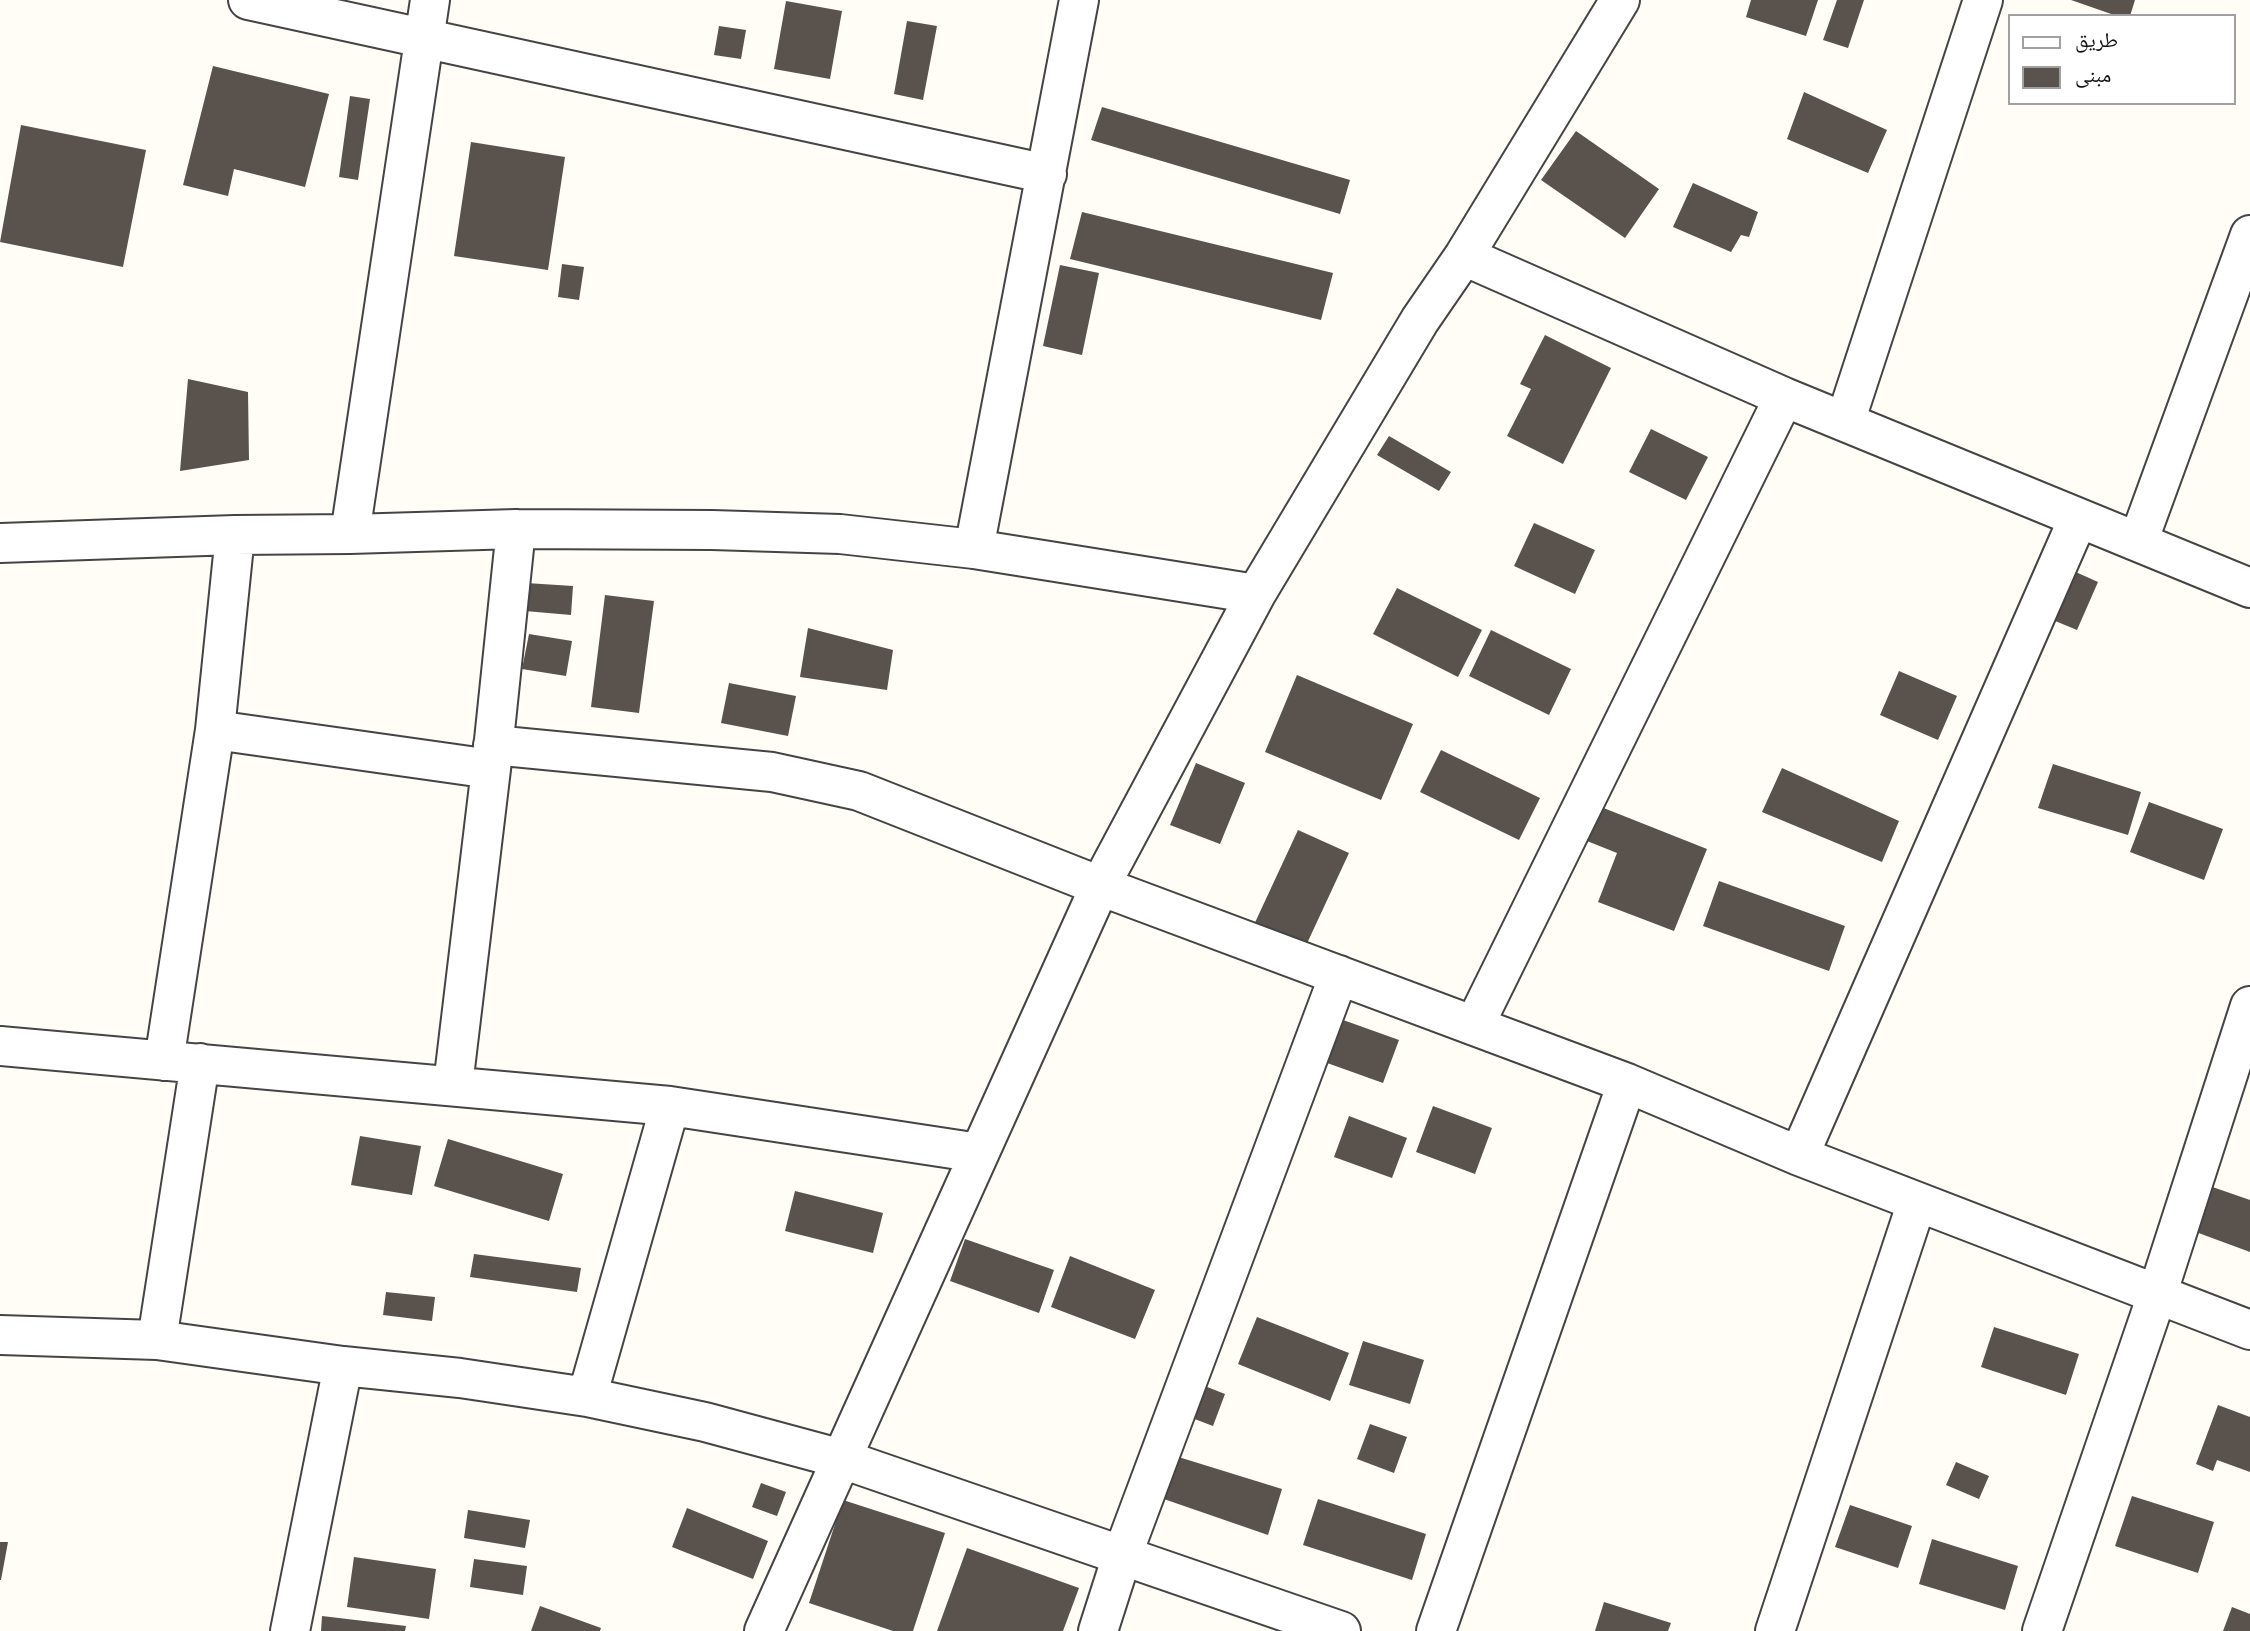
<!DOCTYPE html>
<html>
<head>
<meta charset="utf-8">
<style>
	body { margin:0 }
	#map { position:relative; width:2250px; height:1631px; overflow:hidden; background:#fffdf5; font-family:"Noto Serif","Noto Naskh Arabic",serif }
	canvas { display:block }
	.legend { position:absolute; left:2008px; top:14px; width:228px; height:91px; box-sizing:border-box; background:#fff; border:2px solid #a0a0a0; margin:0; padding:9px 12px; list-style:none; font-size:21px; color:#111 }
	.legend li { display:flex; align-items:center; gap:14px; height:35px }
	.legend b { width:35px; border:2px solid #a0a0a0 }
</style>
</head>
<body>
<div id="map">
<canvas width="2250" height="1631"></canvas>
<ul class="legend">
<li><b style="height:9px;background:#fff"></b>طريق</li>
<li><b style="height:19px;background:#5a524d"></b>مبنى</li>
</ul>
</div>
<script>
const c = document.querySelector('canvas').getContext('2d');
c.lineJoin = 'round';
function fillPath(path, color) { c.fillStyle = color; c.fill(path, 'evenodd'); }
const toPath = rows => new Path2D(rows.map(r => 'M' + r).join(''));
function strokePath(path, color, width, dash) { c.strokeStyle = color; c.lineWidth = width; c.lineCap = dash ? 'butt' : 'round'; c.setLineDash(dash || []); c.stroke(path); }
fillPath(toPath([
	[1751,0,1818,0,1806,36,1746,17],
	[1837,0,1864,0,1848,48,1823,40],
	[2071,0,2135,0,2130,16,2117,16],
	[786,1,842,11,830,79,774,69],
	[907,21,937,26,923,100,894,94],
	[719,26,746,30,741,59,714,55],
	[213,66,329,94,305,187,234,169,228,196,183,185],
	[1804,92,1887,130,1868,173,1787,139],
	[350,96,370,99,358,180,339,177],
	[1102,107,1350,180,1340,214,1091,140],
	[21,125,146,150,123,267,0,242],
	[1576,131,1659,189,1625,238,1541,180],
	[471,142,565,157,548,270,454,256],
	[1693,183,1758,212,1749,237,1741,235,1731,252,1673,227],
	[1082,212,1333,273,1321,320,1070,259],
	[562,264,584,267,579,300,558,297],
	[1060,265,1099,273,1082,355,1043,346],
	[1545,335,1611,368,1563,464,1507,436,1531,389,1520,384],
	[188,379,248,392,249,460,180,471],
	[1651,429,1708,457,1686,500,1629,472],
	[1389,436,1451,472,1439,491,1377,455],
	[1534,523,1595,550,1575,594,1514,566],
	[2069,569,2098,582,2077,630,2048,618],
	[526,583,573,586,571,615,525,611],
	[1397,588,1482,630,1458,677,1373,634],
	[605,595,654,601,639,713,591,707],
	[808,628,893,650,887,690,800,677],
	[1491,630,1571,669,1549,715,1469,676],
	[529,634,572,641,566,676,522,669],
	[1899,671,1957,696,1938,740,1880,715],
	[1297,675,1413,724,1381,800,1265,752],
	[729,683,796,696,788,736,721,723],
	[1441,750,1540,798,1519,840,1420,792],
	[1196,763,1245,783,1220,844,1170,825],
	[2053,764,2141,792,2128,835,2038,808],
	[1782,768,1899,821,1882,862,1762,812],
	[2149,802,2223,829,2204,880,2130,852],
	[1591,803,1707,849,1674,931,1598,902,1617,853,1577,837],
	[1298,830,1349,853,1303,952,1252,929],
	[1719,881,1845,926,1829,971,1703,926],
	[1332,1016,1399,1040,1383,1083,1316,1059],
	[1433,1106,1492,1128,1475,1174,1416,1152],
	[1349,1116,1407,1138,1392,1178,1334,1157],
	[360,1136,421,1146,412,1195,351,1185],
	[448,1139,563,1174,549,1221,434,1186],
	[2201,1183,2250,1200,2250,1252,2185,1228],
	[795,1191,883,1213,873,1253,785,1231],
	[965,1239,1054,1270,1039,1313,950,1281],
	[474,1254,581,1268,577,1292,470,1277],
	[1070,1256,1155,1290,1135,1339,1051,1307],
	[386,1292,435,1297,432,1321,383,1315],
	[1257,1317,1349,1353,1330,1401,1238,1364],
	[1994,1327,2079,1354,2066,1395,1981,1367],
	[1363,1341,1424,1360,1410,1404,1349,1385],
	[1197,1383,1225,1394,1213,1426,1184,1415],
	[2218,1405,2250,1417,2250,1472,2217,1460,2213,1471,2196,1464],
	[1370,1424,1407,1437,1394,1473,1357,1459],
	[1172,1455,1282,1489,1268,1535,1158,1497],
	[1956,1462,1989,1476,1979,1499,1946,1485],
	[761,1483,786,1492,777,1516,752,1507],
	[2132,1496,2214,1522,2198,1573,2115,1546],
	[1318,1499,1426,1534,1412,1580,1303,1545],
	[843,1500,945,1533,913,1631,893,1631,809,1603],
	[1850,1505,1912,1526,1898,1568,1835,1547],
	[687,1508,768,1541,753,1579,672,1547],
	[468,1510,530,1520,525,1548,464,1538],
	[1932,1539,2018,1566,2005,1610,1919,1584],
	[0,1542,8,1542,1,1580,0,1580],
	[967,1548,1079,1588,1063,1631,937,1631],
	[354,1557,436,1569,429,1619,347,1607],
	[474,1559,527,1566,523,1595,470,1587],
	[1604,1602,1671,1623,1668,1631,1595,1631],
	[540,1606,601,1628,600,1631,531,1631],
	[2232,1607,2250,1614,2250,1631,2223,1631],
	[322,1616,406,1626,405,1631,321,1631]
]), '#5a524d');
const street = toPath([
	[248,0,1047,174],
	[1464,256,1784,397,2250,588],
	[1845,422,1983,0],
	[350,534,430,0],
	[2138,542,2250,235],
	[0,543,235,535,350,534,516,529,712,530,840,534,974,549,1256,594],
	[974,549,1079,0],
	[215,730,491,769],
	[493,745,772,772,859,791,1100,886,1627,1083,1799,1156,2250,1330],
	[1474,1026,1784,397],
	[0,1046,670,1106,979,1153],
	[164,1061,215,730,235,535],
	[453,1085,491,769,516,529],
	[1799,1156,2078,519],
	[0,1335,157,1340,343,1366,460,1378,587,1397,705,1422,842,1459,1341,1631],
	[157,1340,200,1063],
	[587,1397,670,1106],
	[290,1631,343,1366],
	[764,1631,1100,886,1256,594,1420,320,1464,256,1620,0],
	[1098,1631,1122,1556,1339,975],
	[1436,1631,1627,1083],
	[1775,1631,1917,1202],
	[2042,1631,2157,1295,2250,1006]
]);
strokePath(street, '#444', 42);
strokePath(street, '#fff', 38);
</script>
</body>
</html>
